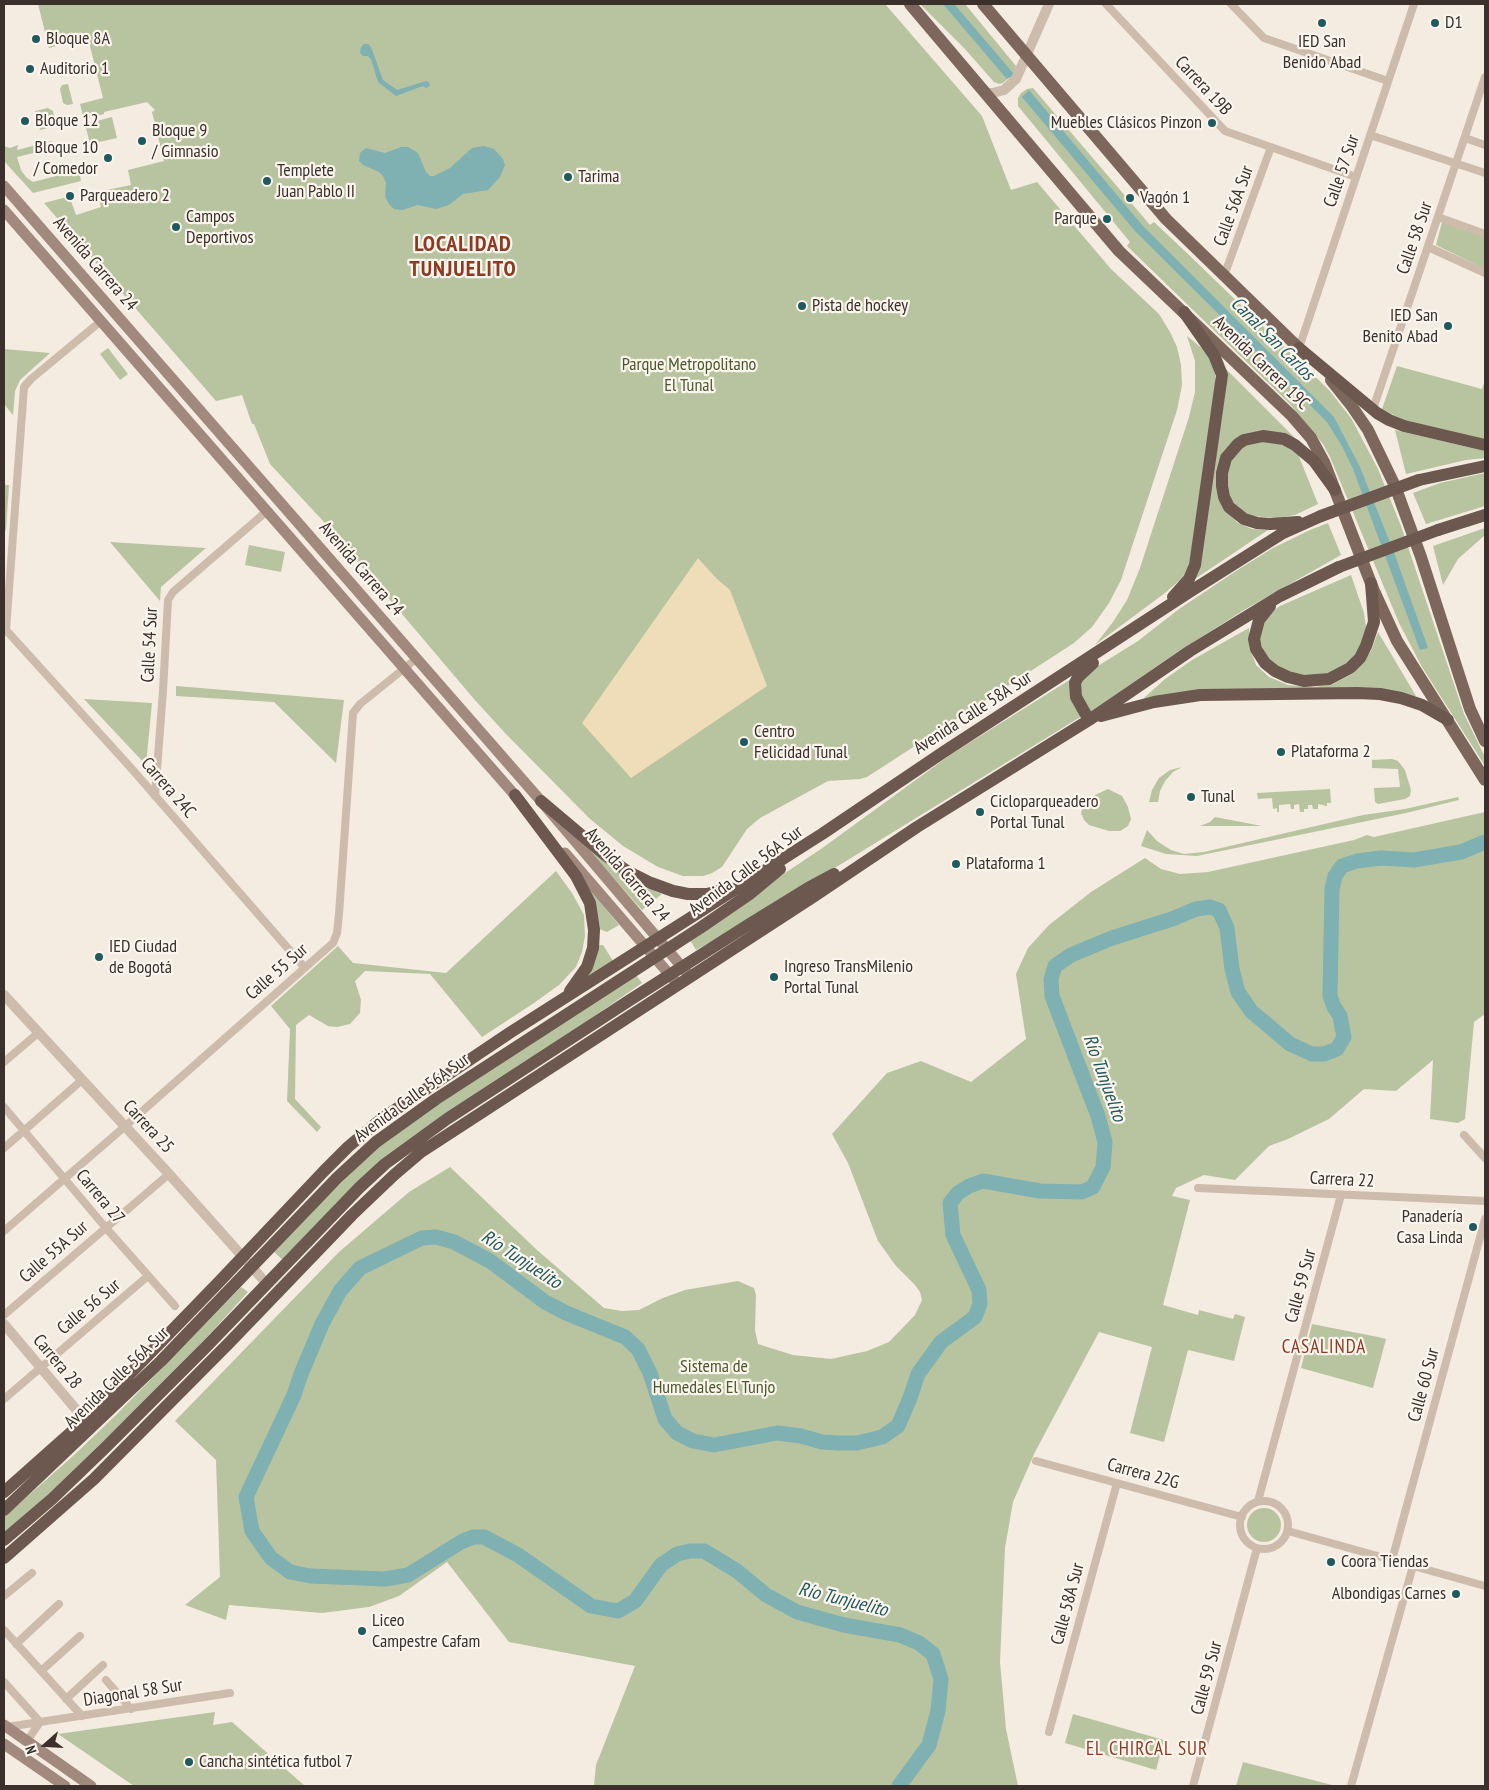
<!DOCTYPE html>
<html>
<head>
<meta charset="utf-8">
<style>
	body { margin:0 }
	#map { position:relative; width:1489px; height:1790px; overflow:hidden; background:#f4ebe1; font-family:"PT Sans Narrow",sans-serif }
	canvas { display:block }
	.frame { position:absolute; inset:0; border:5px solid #3b302b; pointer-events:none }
	.north { position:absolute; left:20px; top:1720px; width:50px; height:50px; -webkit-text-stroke:4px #fbf5ee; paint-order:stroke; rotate:251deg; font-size:14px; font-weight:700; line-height:20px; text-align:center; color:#3b302b }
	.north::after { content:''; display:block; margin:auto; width:18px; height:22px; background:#3b302b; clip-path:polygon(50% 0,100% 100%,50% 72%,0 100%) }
</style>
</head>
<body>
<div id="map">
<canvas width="1489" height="1790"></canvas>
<div class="frame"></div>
<div class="north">N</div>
</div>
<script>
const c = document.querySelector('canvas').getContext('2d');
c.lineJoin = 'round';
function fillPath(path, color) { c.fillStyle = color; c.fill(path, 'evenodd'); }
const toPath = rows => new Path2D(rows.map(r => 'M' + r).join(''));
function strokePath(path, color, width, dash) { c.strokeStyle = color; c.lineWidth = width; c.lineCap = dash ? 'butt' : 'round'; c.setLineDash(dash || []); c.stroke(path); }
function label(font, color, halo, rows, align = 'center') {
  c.font = font + ' "PT Sans Narrow",sans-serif'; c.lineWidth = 4.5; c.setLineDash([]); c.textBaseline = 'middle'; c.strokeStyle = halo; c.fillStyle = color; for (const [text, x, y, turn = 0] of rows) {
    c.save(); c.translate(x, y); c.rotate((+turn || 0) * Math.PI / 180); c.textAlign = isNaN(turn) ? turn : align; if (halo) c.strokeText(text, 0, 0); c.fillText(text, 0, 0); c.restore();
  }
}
fillPath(toPath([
	[38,4,885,4,982,116,1011,190,1037,182,1111,269,1159,314,1170,332,1177,347,1181,365,1182,385,1177,410,1121,580,1109,603,1092,627,1074,643,867,777,860,779,828,781,760,818,747,829,722,867,712,873,703,876,683,876,658,867,623,846,589,818,505,733,474,699,324,522,270,464,254,424,252,424,242,395,216,401,44,203,67,197,71,201,76,215,101,207,97,192,131,185,128,170,164,161,152,112,155,110,147,102,104,112,104,114,84,119,80,104,103,98,88,38,49,48],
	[920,4,965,4,1016,66,1014,73,1003,83,999,84,994,82,964,48],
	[68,84,73,104,67,105,63,103,60,89,62,85],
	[1033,88,1150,225,1154,222,1189,255,1329,390,1351,418,1378,469,1401,526,1464,714,1485,757,1485,766,1422,667,1399,623,1330,457,1323,444,1289,403,1127,246,1130,242,1018,106,1018,98,1021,93,1027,89],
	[48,108,53,111,56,126,40,130,35,111],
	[112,117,117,138,90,144,85,124],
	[52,141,54,148,17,157,21,170,26,177,33,182,79,170,81,181,33,193,4,161,4,146,10,148,18,145,17,150],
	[1442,222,1485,237,1485,269,1436,245],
	[1187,336,1203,349,1211,360,1215,374,1215,389,1189,568,1181,579,1165,593,1095,645,1113,622,1127,600,1140,568,1189,417,1195,392,1195,361],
	[108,348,128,374,120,380,100,354],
	[4,349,50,353,20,380,15,391,13,415,4,404],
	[1397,366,1482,389,1485,380,1485,440,1409,423,1382,409],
	[1225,368,1297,440,1275,432,1225,453,1227,512,1238,523,1252,529,1268,530,1195,579],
	[1395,430,1485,451,1485,458,1466,460,1406,474],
	[1269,440,1296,449,1318,504,1295,515,1278,518,1251,516,1239,510,1230,498,1226,484,1227,467,1241,446],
	[1485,473,1485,506,1426,524,1413,493,1440,483],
	[4,485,9,485,6,530,4,532],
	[1328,523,1341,555,1244,610,1173,655,1090,712,1080,696,1079,685,1085,674,1138,641,1179,609,1236,571,1273,548,1310,530],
	[1485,528,1485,535,1458,559,1443,585,1433,546],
	[110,542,206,548,161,587,160,601],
	[249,545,285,552,281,572,245,565],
	[1351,575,1364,613,1367,634,1362,647,1345,667,1326,677,1287,674,1270,664,1258,638,1265,616,1280,606],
	[1249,628,1250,649,1256,665,1269,677,1288,685,1315,687,1333,684,1354,673,1371,651,1378,632,1416,696,1194,691,1144,698,1165,679,1192,660],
	[1071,679,1082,716,755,917,696,950,690,940,764,887,821,849,950,755],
	[176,686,344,700,336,763,274,702,176,696],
	[84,699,152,703,146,765],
	[1392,759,1398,761,1405,770,1411,790,1410,796,1405,799,1378,804,1375,802,1374,788,1400,787,1398,769,1372,768,1372,760],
	[1182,767,1173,772,1165,781,1160,791,1158,802,1149,802,1152,790,1159,778,1170,770],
	[1108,789,1122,796,1128,807,1131,819,1128,826,1120,831,1109,831,1089,825,1084,820,1081,813,1083,806,1095,795],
	[1330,789,1331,803,1327,803,1327,806,1318,804,1318,809,1313,809,1312,805,1308,805,1308,809,1304,809,1304,812,1300,812,1299,804,1294,805,1294,809,1291,809,1290,804,1279,805,1279,812,1277,812,1277,808,1273,809,1272,798,1258,799,1257,793],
	[1458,797,1459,800,1406,813,1197,856,1166,854,1141,846,1147,830,1157,841,1171,850,1184,854,1204,852,1363,815,1405,809],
	[1485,812,1485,1014,1474,1022,1465,1119,1458,1123,1430,1119,1433,1060,1396,1091,1364,1089,1329,1119,1288,1139,1269,1146,1235,1180,1204,1175,1176,1188,1172,1196,1190,1200,1163,1305,1198,1315,1199,1310,1233,1319,1235,1314,1245,1317,1234,1361,1188,1350,1164,1442,1130,1433,1152,1347,1099,1332,1035,1452,1013,1502,1005,1548,1000,1662,1006,1729,1018,1786,594,1786,596,1765,635,1666,509,1642,447,1562,399,1596,369,1607,322,1613,229,1605,226,1620,185,1605,220,1577,216,1460,175,1421,339,1252,409,1192,450,1167,537,1250,604,1308,622,1311,639,1310,663,1298,685,1290,738,1281,754,1288,756,1295,755,1330,758,1344,793,1355,831,1359,867,1351,889,1342,915,1315,922,1300,920,1292,915,1285,896,1266,878,1241,848,1163,832,1134,887,1073,921,1061,971,1082,1026,1039,1016,974,1028,948,1049,925,1091,892,1145,858,1161,869,1180,874,1208,872,1354,840,1367,835,1374,837],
	[1215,817,1262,826,1200,826,1210,822],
	[585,846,643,886,662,894,642,910],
	[556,871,572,893,584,915,585,936,582,952,576,967,559,985,534,1003,482,1037,430,974,365,971,355,981,361,1000,360,1013,350,1024,337,1027,328,1026,309,1015,296,1025,295,1099,321,1127,317,1132,287,1101,290,1029,271,1006,338,946,353,963,446,973],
	[587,886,619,925,607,932,599,929],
	[598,945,603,945,613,961,583,981],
	[636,975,642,983,580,1026,433,1123,284,1261,274,1252,316,1207,376,1149,417,1118],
	[241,1287,248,1292,178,1369,46,1497,4,1534,4,1517,73,1456,116,1415],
	[1312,1324,1378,1337,1386,1339,1373,1388,1301,1368],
	'1247 1525a17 17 0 1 1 34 0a17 17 0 1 1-34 0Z',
	[215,1712,213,1725,232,1722,305,1786,134,1786,58,1734],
	[1073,1714,1164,1740,1156,1770,1065,1743],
	[1243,1762,1332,1785,1332,1786,1236,1786]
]), '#b8c4a0');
fillPath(toPath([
	[698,558,716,578,730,590,767,686,631,778,582,723]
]), '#efdcb8');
fillPath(toPath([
	[943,4,954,4,1014,74,1011,77,1007,79],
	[364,44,368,44,371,47,383,80,397,90,426,81,429,82,430,86,426,88,423,86,396,96,378,82,371,59,368,56,363,56,360,53,361,47],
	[1029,90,1142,225,1334,417,1360,467,1396,558,1428,648,1420,650,1353,469,1343,448,1327,422,1135,231,1022,97],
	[484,146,494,149,503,159,505,165,500,177,488,190,463,194,449,205,436,209,418,205,402,210,394,209,389,204,385,197,386,183,383,176,379,172,363,165,359,161,360,153,366,148,385,153,401,147,408,147,418,153,426,172,430,176,434,176,450,168,472,148]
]), '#7fb0b2');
strokePath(toPath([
	[899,1786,929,1745,938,1711,941,1679,933,1654,919,1643,900,1635,844,1625,797,1612,766,1595,737,1571,704,1551,690,1551,677,1554,661,1565,635,1601,618,1611,591,1606,518,1555,484,1537,473,1537,461,1542,408,1575,385,1579,311,1576,290,1572,271,1558,252,1531,246,1497,294,1395,301,1374,322,1324,340,1291,360,1268,422,1238,436,1237,454,1242,490,1261,545,1302,566,1313,625,1337,638,1349,650,1373,665,1419,677,1433,693,1441,714,1445,777,1433,801,1436,822,1442,839,1443,857,1443,882,1437,898,1426,910,1398,918,1374,941,1342,975,1317,980,1304,979,1290,953,1235,950,1203,958,1193,969,1186,983,1181,1040,1191,1082,1192,1093,1187,1103,1167,1105,1142,1098,1116,1052,996,1051,979,1055,966,1071,955,1112,938,1172,919,1196,909,1210,907,1219,910,1227,928,1232,969,1238,992,1251,1011,1290,1044,1312,1054,1324,1054,1337,1049,1344,1037,1340,1016,1334,1007,1330,996,1332,889,1335,876,1342,866,1357,861,1381,858,1414,860,1461,852,1485,842]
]), '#7fb0b2', 15);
strokePath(toPath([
	[1106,4,1225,131,1356,177],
	[1231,4,1264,38,1388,81],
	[1370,135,1485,173],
	[1465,138,1485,145],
	[1438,217,1485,234],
	[1428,247,1485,273],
	[1224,276,1271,147],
	[1299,348,1414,4],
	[1373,409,1485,77],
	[6,630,131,768,305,968],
	[4,632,6,630,24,387,31,379,101,321],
	[155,796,163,691,168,600,173,592,267,511],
	[4,1062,38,1033],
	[4,1107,106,1228,175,1306],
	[1464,1135,1485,1158],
	[4,1148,82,1080],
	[1198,1188,1485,1201],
	[4,1231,130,1122,333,943,337,933,339,914,353,713,360,704,416,659],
	[4,1315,169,1174],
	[4,1399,148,1276],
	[1036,1461,1242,1517],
	'1240 1525a24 24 0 1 1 48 0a24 24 0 1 1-48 0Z',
	[1258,1501,1341,1195],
	[1288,1531,1485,1586],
	[1392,1560,1485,1219],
	[4,1596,32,1573],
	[4,1630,82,1716],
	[16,1644,59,1604],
	[41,1671,80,1636],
	[106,1680,131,1709],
	[4,1682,40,1722,27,1741],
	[66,1699,103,1665],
	[7,1727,230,1693],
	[1049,1732,1117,1483],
	[1193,1786,1257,1548],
	[1351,1786,1413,1566]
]), '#cdbbac', 8);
strokePath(toPath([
	[987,93,993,93,1004,90,1016,79,1049,4],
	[4,995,169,1174,267,1284],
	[4,1324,85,1420]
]), '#cdbbac', 10);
strokePath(toPath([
	[4,186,541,801,688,974],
	[4,210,520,801],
	[565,853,675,981],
	[4,1725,91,1786],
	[4,1744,65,1786]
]), '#a18a7d', 11);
strokePath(toPath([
	[910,4,1119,251,1292,416,1311,438,1324,462,1374,591,1397,641,1485,780],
	[983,4,1166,219,1306,355],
	[1331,380,1351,405,1368,430,1395,486,1421,557,1470,709,1485,741]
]), '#7d675c', 12);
strokePath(toPath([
	[1299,348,1377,413,1389,420,1404,426,1485,445],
	[1419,480,1485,466],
	[1298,522,1270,524,1257,523,1244,519,1229,507,1224,497,1222,486,1222,473,1226,458,1238,444,1244,440,1263,436,1284,439,1295,445,1314,461,1335,490],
	[1438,530,1485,515],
	[1173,597,1189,579,1195,565,1222,375,1214,355,1184,312],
	[1270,606,1259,620,1254,639,1256,649,1265,663,1275,671,1288,677,1304,681,1329,679,1350,668,1360,658,1366,646,1374,622,1371,583],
	[1101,716,1154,702,1200,695,1357,693,1380,694,1401,698,1422,705,1448,720],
	[1089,720,1076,697,1075,683,1078,677,1093,663],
	[515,795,576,876,590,903,594,930,593,948,587,967,570,991],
	[541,801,605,855,627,871,651,883,673,891,688,894,707,894,730,888],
	[4,1492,85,1420,218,1283,324,1171,348,1147,380,1120,511,1032,822,834,945,751,1191,591,1283,533,1321,516],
	[4,1510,161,1361,337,1178,376,1142,436,1099,700,928,751,893,780,869],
	[4,1540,52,1499,106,1447,205,1348,360,1187,385,1164,447,1119,630,1000,748,925,808,888,834,874],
	[4,1558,94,1479,229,1343,352,1215,394,1175,421,1152,813,897,917,827,1089,720,1190,651,1280,596,1339,567]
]), '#6c584f', 12);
strokePath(toPath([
	[1321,516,1419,480],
	[1339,567,1438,530]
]), '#6c584f', 12);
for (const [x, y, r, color] of [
	[1322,23,5,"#1f5a5e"],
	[1435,23,5,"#1f5a5e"],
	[36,39,5,"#1f5a5e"],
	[30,69,5,"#1f5a5e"],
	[25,121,5,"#1f5a5e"],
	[1212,123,5,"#1f5a5e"],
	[142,141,5,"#1f5a5e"],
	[108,158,5,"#1f5a5e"],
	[568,177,5,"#1f5a5e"],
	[267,181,5,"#1f5a5e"],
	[70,196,5,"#1f5a5e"],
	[1130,198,5,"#1f5a5e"],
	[1107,219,5,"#1f5a5e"],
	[176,227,5,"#1f5a5e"],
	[802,306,5,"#1f5a5e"],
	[1448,326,5,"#1f5a5e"],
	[744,742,5,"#1f5a5e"],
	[1281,752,5,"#1f5a5e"],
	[1191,797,5,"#1f5a5e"],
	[980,812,5,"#1f5a5e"],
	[956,864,5,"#1f5a5e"],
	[99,957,5,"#1f5a5e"],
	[774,977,5,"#1f5a5e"],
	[1473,1227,5,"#1f5a5e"],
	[1331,1562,5,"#1f5a5e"],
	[1456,1594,5,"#1f5a5e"],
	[362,1631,5,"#1f5a5e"],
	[189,1762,5,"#1f5a5e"]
]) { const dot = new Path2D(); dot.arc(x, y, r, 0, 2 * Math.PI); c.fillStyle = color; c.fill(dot); strokePath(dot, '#fbf5ee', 2); }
label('18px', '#3b302b', '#fbf5ee', [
	["D1",1445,23],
	["Bloque 8A",46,39],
	["IED San",1322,42,"center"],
	["Benido Abad",1322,63,"center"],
	["Auditorio 1",40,69],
	["Bloque 12",35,121],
	["Muebles Clásicos Pinzon",1202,123,"right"],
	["Bloque 9",152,131],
	["/ Gimnasio",152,152],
	["Bloque 10",98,148,"right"],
	["/ Comedor",98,169,"right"],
	["Templete",277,171],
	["Juan Pablo II",277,192],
	["Tarima",578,177],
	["Parqueadero 2",80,196],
	["Vagón 1",1140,198],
	["Campos",186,217],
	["Deportivos",186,238],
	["Parque",1097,219,"right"],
	["Pista de hockey",812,306],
	["IED San",1438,316,"right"],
	["Benito Abad",1438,337,"right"],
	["Centro",754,732],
	["Felicidad Tunal",754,753],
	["Plataforma 2",1291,752],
	["Tunal",1201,797],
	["Cicloparqueadero",990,802],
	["Portal Tunal",990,823],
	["Plataforma 1",966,864],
	["IED Ciudad",109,947],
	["de Bogotá",109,968],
	["Ingreso TransMilenio",784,967],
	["Portal Tunal",784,988],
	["Panadería",1463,1217,"right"],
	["Casa Linda",1463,1238,"right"],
	["Coora Tiendas",1341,1562],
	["Albondigas Carnes",1446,1594,"right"],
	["Liceo",372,1621],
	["Campestre Cafam",372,1642],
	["Cancha sintética futbol 7",199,1762]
], 'left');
label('18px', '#3b302b', '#fbf5ee', [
	["Carrera 19B",1203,86,47],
	["Calle 57 Sur",1342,171,-71],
	["Calle 56A Sur",1234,206,-70],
	["Calle 58 Sur",1415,238,-71],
	["Avenida Carrera 24",95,264,49],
	["Avenida Carrera 19C",1261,363,44],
	["Avenida Carrera 24",361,569,49],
	["Calle 54 Sur",150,645,-87],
	["Avenida Calle 58A Sur",973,713,-33],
	["Carrera 24C",168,788,49],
	["Avenida Calle 56A Sur",746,871,-37],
	["Avenida Carrera 24",627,875,49],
	["Calle 55 Sur",277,972,-41],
	["Avenida Calle 56A Sur",412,1098,-36],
	["Carrera 25",148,1127,47],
	["Carrera 22",1342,1180,3],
	["Carrera 27",100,1197,50],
	["Calle 55A Sur",54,1252,-41],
	["Calle 59 Sur",1301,1286,-75],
	["Calle 56 Sur",89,1307,-40],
	["Carrera 28",57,1362,50],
	["Avenida Calle 56A Sur",117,1378,-44],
	["Calle 60 Sur",1424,1385,-75],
	["Carrera 22G",1143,1474,15],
	["Calle 58A Sur",1068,1604,-75],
	["Calle 59 Sur",1207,1678,-75],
	["Diagonal 58 Sur",133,1693,-9]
]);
label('18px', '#4a5a2e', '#fbf5ee', [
	["Parque Metropolitano",689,365],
	["El Tunal",689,386],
	["Sistema de",714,1367],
	["Humedales El Tunjo",714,1388]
]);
label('italic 19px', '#1f5a5e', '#fbf5ee', [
	["Canal San Carlos",1272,339,45],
	["Río Tunjuelito",1104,1078,70],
	["Río Tunjuelito",521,1260,33],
	["Río Tunjuelito",843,1600,14]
]);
c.letterSpacing = '1px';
label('19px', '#8c3b22', '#fbf5ee', [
	["CASALINDA",1324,1348],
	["EL CHIRCAL SUR",1147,1750]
]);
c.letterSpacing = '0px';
c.letterSpacing = '1px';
label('bold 22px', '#8c3b22', '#fbf5ee', [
	["LOCALIDAD",463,245],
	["TUNJUELITO",463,270]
]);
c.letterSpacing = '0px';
</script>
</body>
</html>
